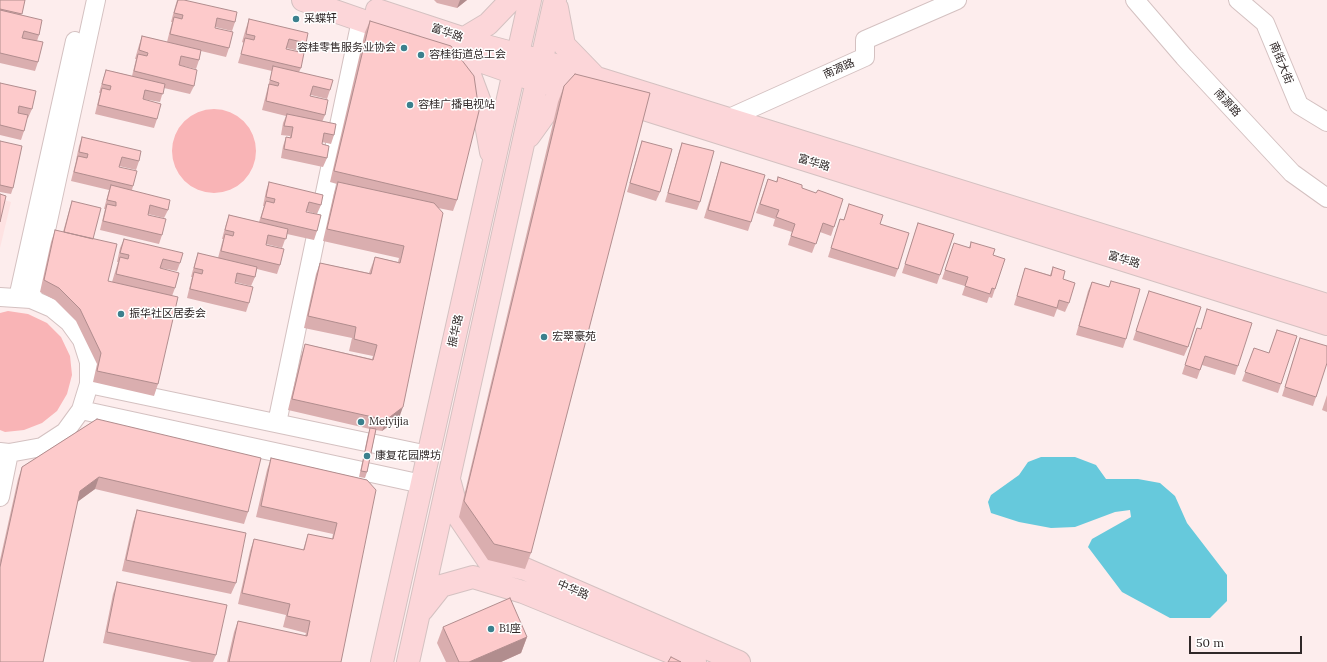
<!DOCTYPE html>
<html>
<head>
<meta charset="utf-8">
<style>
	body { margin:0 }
	#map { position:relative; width:1327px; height:662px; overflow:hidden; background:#fdeded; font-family:Lora,serif }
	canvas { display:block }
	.scale { position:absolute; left:1189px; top:636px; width:113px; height:18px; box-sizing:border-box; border:2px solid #302828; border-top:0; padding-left:5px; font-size:12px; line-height:14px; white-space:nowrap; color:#302828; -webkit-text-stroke:3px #fff; paint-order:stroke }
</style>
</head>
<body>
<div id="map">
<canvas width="1327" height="662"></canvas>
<div class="scale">50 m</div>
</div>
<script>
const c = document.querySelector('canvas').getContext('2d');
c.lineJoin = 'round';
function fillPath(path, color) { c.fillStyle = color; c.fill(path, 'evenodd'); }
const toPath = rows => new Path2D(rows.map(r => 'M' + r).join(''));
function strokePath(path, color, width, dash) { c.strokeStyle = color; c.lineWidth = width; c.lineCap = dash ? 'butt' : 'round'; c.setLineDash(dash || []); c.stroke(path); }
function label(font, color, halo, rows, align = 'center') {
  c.font = font + ' Lora,"Noto Sans SC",serif'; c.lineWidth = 3; c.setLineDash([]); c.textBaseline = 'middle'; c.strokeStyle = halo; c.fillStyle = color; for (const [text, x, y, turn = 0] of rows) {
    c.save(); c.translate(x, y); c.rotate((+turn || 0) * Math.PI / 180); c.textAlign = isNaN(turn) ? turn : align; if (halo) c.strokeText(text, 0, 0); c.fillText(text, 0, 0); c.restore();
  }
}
fillPath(toPath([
	[0,199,11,202,0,248]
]), '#fee2e2');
fillPath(toPath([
	'172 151a42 42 0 1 1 84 0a42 42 0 1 1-84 0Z',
	[8,311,28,314,47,323,61,337,70,356,72,375,67,394,57,411,42,423,24,430,5,432,0,430,0,313]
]), '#f9b4b6');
fillPath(toPath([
	[1041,457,1075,457,1096,465,1106,479,1138,479,1160,483,1175,496,1187,523,1227,575,1227,601,1210,618,1170,618,1122,592,1088,547,1092,539,1131,517,1130,510,1115,512,1075,527,1051,528,1019,522,991,513,988,502,991,495,1019,475,1028,462]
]), '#66c9dc');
const street = toPath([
	[1135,0,1184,57,1292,173,1327,198],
	[1238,0,1265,23,1299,105,1327,122],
	[727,119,865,57,865,40,957,0],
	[0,297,31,299,52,308,69,322,82,340,89,362,89,384,81,410,65,432,42,447,9,453,0,452],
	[18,298,75,41],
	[31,299,96,0],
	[89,384,428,455],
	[81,410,422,484],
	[277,423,361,20],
	[0,497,9,453]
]);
const secondary = toPath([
	[303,0,398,33],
	[557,8,564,45,595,77],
	[377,10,486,46,542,61,1327,305],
	[463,39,488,24,511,0],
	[429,43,537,81,644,109,1327,324],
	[462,64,471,78,484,113,491,152],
	[529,136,552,104,585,97],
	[450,483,459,517,488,560,525,569,739,662],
	[422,610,441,586,473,577,523,592,695,662],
	[382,662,530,0],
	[408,662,555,0]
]);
strokePath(street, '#d4c1c1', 20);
strokePath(secondary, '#d4c1c1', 24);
strokePath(street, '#fff', 18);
strokePath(secondary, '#fcd6d9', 22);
fillPath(toPath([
	[0,0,25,0,21,15,39,35,37,41,38,62,35,71,0,63],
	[177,0,235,22,232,31,215,27,215,28,229,48,226,57,201,51,199,60,196,69,179,65,194,86,190,94,164,88,160,102,143,99,157,119,154,128,95,114,100,93,99,93,103,79,106,70,132,76,136,59,135,59,139,45,142,36,167,42,172,22,171,22,175,7],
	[434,0,467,0,457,8,437,3],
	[249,19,306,43,303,52,286,48,286,49,301,68,299,72,330,90,327,99,311,95,310,96,325,115,322,122,334,135,331,144,322,142,322,144,327,158,323,167,281,158,283,146,286,137,290,138,290,136,281,135,283,123,286,116,262,110,272,71,238,63,244,43,242,42,246,28],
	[370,21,457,200,453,211,438,208,399,418,382,431,376,430,367,472,365,478,359,477,368,434,370,429,288,410,301,356,305,344,372,359,373,356,349,351,352,338,304,328,316,274,320,263,369,273,375,257,398,262,399,258,323,241,334,193,337,184,330,182,365,32],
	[0,83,32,109,28,118,27,118,24,131,21,140,0,135],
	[564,86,531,553,525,569,488,560,459,517,558,102],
	[82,137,139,161,136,170,119,166,119,167,133,186,132,190,168,210,164,218,148,214,148,215,162,235,159,244,100,230,105,209,104,209,109,190,71,181,76,161,76,160,79,146],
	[0,141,13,188,11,194,0,192],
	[642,141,660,192,656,201,627,192,639,150],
	[682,143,700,202,697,210,665,202,679,152],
	[721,162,751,222,748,231,704,218],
	[778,177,802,188,834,227,831,236,820,232,812,253,788,245,792,232,773,226,775,219,756,213,768,179,776,182],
	[269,182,321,205,317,214,306,211,306,212,317,231,314,240,287,234,282,248,266,244,266,245,280,265,277,274,257,269,255,277,251,286,235,282,235,283,249,303,246,312,187,298,192,277,191,277,195,262,198,253,218,258,223,239,222,239,226,224,229,215,259,222,264,206,263,206,266,191],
	[72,201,93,239,108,281,112,282,118,262,117,262,120,248,124,239,180,263,177,271,161,268,160,268,175,288,172,296,158,384,154,396,93,382,97,364,76,321,55,300,40,292,51,242,55,230,63,232,70,207],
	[849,204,880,224,898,269,895,277,828,257,840,219,844,219],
	[918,223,940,275,937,284,902,273],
	[971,242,993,255,995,289,992,298,989,297,987,303,962,295,965,286,942,279,951,252,969,248],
	[1053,267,1063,279,1069,303,1065,312,1057,309,1054,317,1014,305,1025,268,1050,275],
	[1111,281,1126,339,1123,348,1076,335,1088,291,1092,282,1109,287],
	[1149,291,1188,347,1184,356,1133,340],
	[1197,328,1238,366,1235,375,1202,365,1197,379,1182,374],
	[1277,330,1281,384,1278,393,1242,381,1254,348,1269,353],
	[1300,338,1316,397,1313,406,1282,396],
	[1327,395,1327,412,1322,410],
	[97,419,248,512,244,524,95,489,78,501,0,662,0,560,18,479,22,467],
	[271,458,367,480,341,662,227,662,234,632,238,621,305,636,306,633,283,627,286,615,238,604,250,551,254,539,303,550,308,534,332,539,333,534,256,517,267,470],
	[137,510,236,583,231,594,122,571,133,522],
	[117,582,216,655,213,662,192,662,103,643,113,594],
	[443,627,527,637,521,653,501,662,446,662,437,643]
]), '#daaeaf');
fillPath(toPath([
	[460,0,467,0,457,8],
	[403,407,399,418,382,431,386,420],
	[99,477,95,489,76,503,80,491],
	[527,637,521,653,501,662,469,662]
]), '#b18d8e');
const building = toPath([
	[0,0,25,0,22,14,0,9,0,0],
	[178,0,184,0,237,12,235,22,217,18,215,28,233,32,229,48,170,34,174,17,182,19,183,15,174,13,178,0],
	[0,10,42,20,39,35,24,31,22,38,43,42,38,62,0,53,0,10],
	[249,19,308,33,306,43,289,39,286,49,304,53,301,68,241,54,245,38,254,40,255,36,246,34,249,19],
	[370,21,451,46,474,76,479,111,457,200,334,171,370,21],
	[142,36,201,50,199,60,181,56,179,65,197,70,194,86,134,71,138,54,147,56,148,53,139,50,142,36],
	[273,66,333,80,330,90,313,86,310,96,328,100,325,115,266,101,269,84,278,86,279,83,270,80,273,66],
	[106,70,165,84,163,94,145,90,143,99,161,104,157,119,98,105,102,88,110,90,111,86,102,84,106,70],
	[575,74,650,93,531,553,494,544,464,501,564,86,575,74],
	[0,83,36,91,32,109,19,106,18,113,28,115,24,131,0,125,0,83],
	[287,114,336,124,334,135,324,133,322,144,329,146,327,158,284,149,286,137,291,138,293,127,284,126,287,114],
	[82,137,141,151,139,161,122,157,119,167,137,171,133,186,74,172,78,156,87,158,88,154,79,152,82,137],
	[0,141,22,146,13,188,0,185,0,141],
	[642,141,672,149,660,192,630,183,642,141],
	[682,143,714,151,700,202,668,193,682,143],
	[721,162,765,175,751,222,708,210,721,162],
	[778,177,802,185,802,188,816,193,818,190,843,199,834,227,823,223,816,244,791,236,795,224,776,217,779,210,760,204,768,179,777,182,778,177],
	[269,182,323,195,321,205,309,202,306,212,321,215,317,231,261,218,266,201,274,203,275,199,266,197,269,182],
	[338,182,434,203,443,213,403,407,386,420,292,399,305,344,373,360,377,345,354,339,356,327,308,316,320,263,371,274,375,257,400,263,404,246,327,229,338,182],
	[111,185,170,200,168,210,150,205,148,215,166,219,162,235,103,221,107,204,116,206,116,202,107,200,111,185],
	[0,194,6,196,0,222,0,194],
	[72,201,101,208,93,239,64,232,72,201],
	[849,204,883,215,880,224,909,233,898,269,831,248,840,219,844,220,849,204],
	[229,215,288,229,286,239,268,235,266,245,284,249,280,265,221,251,225,234,233,236,234,232,225,230,229,215],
	[918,223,954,234,940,275,905,264,918,223],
	[55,230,117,244,108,281,178,297,158,384,97,371,101,353,80,309,59,288,44,280,55,230],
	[124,239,183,253,180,263,163,259,160,268,179,273,175,288,116,274,120,257,128,259,129,255,120,253,124,239],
	[971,242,995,249,993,255,1005,259,995,289,992,288,990,294,965,286,968,277,945,270,954,243,970,248,971,242],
	[198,253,257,267,255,277,237,273,235,283,253,287,249,303,190,289,194,272,202,274,203,270,194,268,198,253],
	[1053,267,1065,271,1063,279,1075,283,1069,303,1059,300,1057,308,1017,296,1025,268,1051,276,1053,267],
	[1111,281,1140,289,1126,339,1079,326,1092,282,1109,287,1111,281],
	[1149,291,1201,307,1188,347,1136,331,1149,291],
	[1207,309,1252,323,1238,366,1205,356,1200,370,1185,365,1197,328,1201,329,1207,309],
	[1277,330,1297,336,1281,384,1245,372,1254,348,1269,353,1277,330],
	[1300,338,1327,346,1327,363,1316,397,1285,387,1300,338],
	[97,419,261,458,248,512,99,477,80,491,43,662,0,662,0,567,22,467,97,419],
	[370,428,376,429,367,472,361,471,370,428],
	[271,458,367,480,376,490,341,662,229,662,238,621,307,636,310,621,287,616,290,604,242,593,254,539,304,550,308,534,333,539,337,523,261,506,271,458],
	[137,510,246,533,236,583,126,560,137,510],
	[117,582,227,605,216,655,107,632,117,582],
	[510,598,527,637,469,662,459,662,443,627,510,598],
	[671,657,681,662,668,662,671,657]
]);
fillPath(building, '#fdcacb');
strokePath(building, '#b18d8e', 1);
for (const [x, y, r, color] of [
	[296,19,4,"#3b808d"],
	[404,48,4,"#3b808d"],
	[421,55,4,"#3b808d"],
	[410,105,4,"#3b808d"],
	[121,314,4,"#3b808d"],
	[544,337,4,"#3b808d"],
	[361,422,4,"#3b808d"],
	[367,456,4,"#3b808d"],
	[491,629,4,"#3b808d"]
]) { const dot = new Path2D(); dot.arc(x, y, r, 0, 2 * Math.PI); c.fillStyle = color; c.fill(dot); strokePath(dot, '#fff', 1.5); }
label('11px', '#302828', '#fff', [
	["采蝶轩",304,19],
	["容桂零售服务业协会",396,48,"right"],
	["容桂街道总工会",429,55],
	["容桂广播电视站",418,105],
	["振华社区居委会",129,314],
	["宏翠豪苑",552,337],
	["Meiyijia",369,422],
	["康复花园牌坊",375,456],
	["B1座",499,629]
], 'left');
label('11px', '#302828', '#fff', [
	["富华路",447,33,19],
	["南街大街",1281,63,68],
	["南源路",839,69,-24],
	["南源路",1227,103,47],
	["富华路",814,163,17],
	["富华路",1124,260,17],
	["振华路",456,331,-77],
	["中华路",573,590,23]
]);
</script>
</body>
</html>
